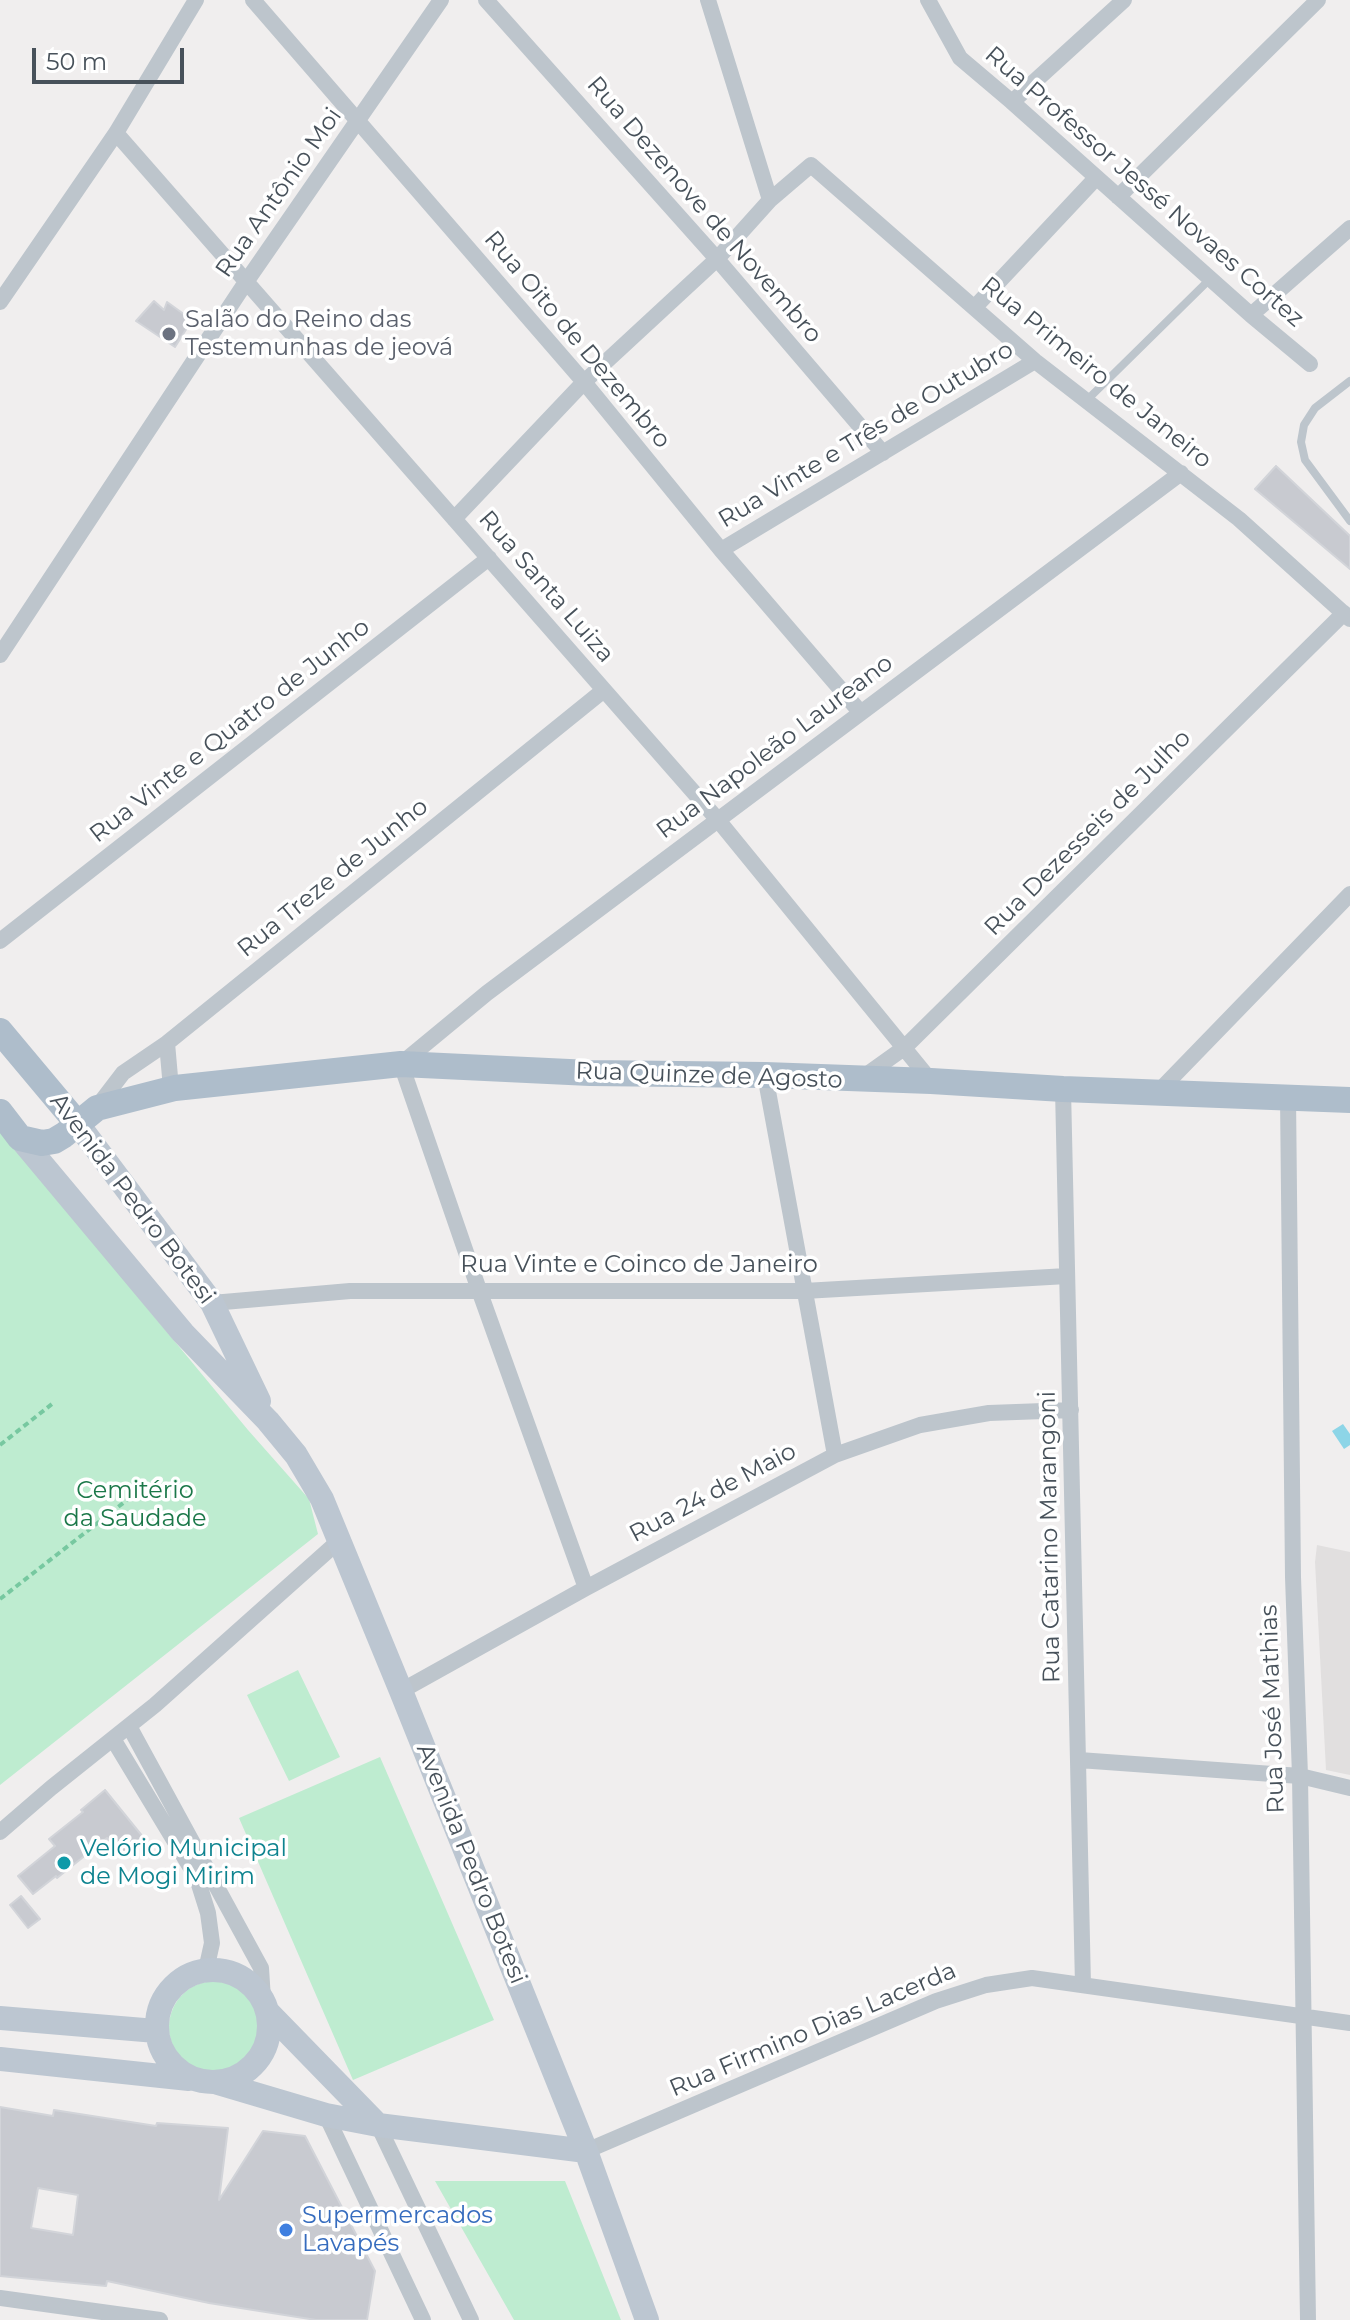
<!DOCTYPE html>
<html>
<head>
<meta charset="utf-8">
<style>
	body { margin:0 }
	#map { position:relative; width:1350px; height:2320px; overflow:hidden; background:#f0eeee; font-family:Montserrat,sans-serif }
	canvas { display:block }
	.scale { position:absolute; left:32px; top:48px; width:152px; height:36px; box-sizing:border-box; border:4px solid #47515a; border-top:0; padding-left:10px; font-size:24px; line-height:28px; white-space:nowrap; color:#47515a; -webkit-text-stroke:6px #fff; paint-order:stroke }
</style>
</head>
<body>
<div id="map">
<canvas width="1350" height="2320"></canvas>
<div class="scale">50 m</div>
</div>
<script>
const c = document.querySelector('canvas').getContext('2d');
c.lineJoin = 'round';
function fillPath(path, color) { c.fillStyle = color; c.fill(path, 'evenodd'); }
const toPath = rows => new Path2D(rows.map(r => 'M' + r).join(''));
function strokePath(path, color, width, dash) { c.strokeStyle = color; c.lineWidth = width; c.lineCap = dash ? 'butt' : 'round'; c.setLineDash(dash || []); c.stroke(path); }
function label(font, color, halo, rows, align = 'center') {
  c.font = font + ' Montserrat,sans-serif'; c.lineWidth = 7; c.setLineDash([]); c.textBaseline = 'middle'; c.strokeStyle = halo; c.fillStyle = color; for (const [text, x, y, turn = 0] of rows) {
    c.save(); c.translate(x, y); c.rotate((+turn || 0) * Math.PI / 180); c.textAlign = isNaN(turn) ? turn : align; if (halo) c.strokeText(text, 0, 0); c.fillText(text, 0, 0); c.restore();
  }
}
fillPath(toPath([
	[1317,1545,1350,1552,1350,1775,1326,1770,1315,1562]
]), '#e1dfdf');
fillPath(toPath([
	[0,1130,248,1430,309,1499,318,1534,0,1785],
	[298,1670,340,1757,289,1781,247,1695],
	[380,1757,494,2020,353,2080,239,1818],
	'169 2027a46 46 0 1 1 92 0a46 46 0 1 1-92 0Z',
	[435,2181,565,2181,621,2320,514,2320]
]), '#beecd0');
fillPath(toPath([
	[1343,1424,1350,1434,1350,1445,1344,1449,1332,1431]
]), '#8dd5e7');
const building = toPath([
	[154,301,164,310,167,302,192,320,175,347,136,321,154,301],
	[1276,466,1350,536,1350,569,1255,489,1276,466],
	[105,1790,143,1837,121,1855,107,1838,57,1878,56,1876,33,1894,18,1876,55,1846,49,1839,83,1812,81,1810,105,1790],
	[21,1896,40,1919,28,1928,10,1905,21,1896],
	[0,2107,53,2116,54,2110,156,2126,157,2123,228,2128,219,2200,263,2131,305,2136,375,2271,367,2320,316,2320,209,2303,107,2281,106,2286,0,2276,0,2107],
	[38,2188,78,2195,73,2235,31,2228,38,2188]
]);
fillPath(building, '#c8cad0');
strokePath(building, '#d2d4d9', 2);
strokePath(toPath([
	[0,1445,52,1404],
	[0,1599,145,1486]
]), '#77c8a0', 4, [6, 4]);
strokePath(toPath([
	[1350,381,1315,408,1304,425,1301,442,1305,460,1350,521],
	[1087,400,1210,279]
]), '#bdc5cc', 8);
strokePath(toPath([
	[253,0,584,382,721,550,861,713],
	[486,0,717,259,883,453],
	[708,0,770,200],
	[928,0,960,58,1012,102,1251,315,1310,364],
	[1012,102,1124,0],
	[116,133,718,820,931,1081],
	[1118,197,1318,0],
	[0,302,116,133,196,0],
	[975,307,1096,178],
	[1251,315,1350,228],
	[454,519,584,382,717,259,770,200,811,165,1035,361,1239,519,1350,619],
	[721,550,1035,361],
	[0,655,246,282,441,0],
	[0,941,489,558],
	[167,1043,170,1077,175,1088],
	[765,1075,835,1455],
	[862,1078,904,1048,1344,613],
	[1063,1089,1083,1985],
	[1159,1091,1350,894],
	[1288,1096,1293,1577,1300,1776,1308,2320],
	[97,1107,123,1073,167,1043,604,690],
	[212,1303,350,1291,804,1291,1067,1276],
	[586,1588,479,1290,401,1064,487,993,1181,473],
	[401,1691,586,1588,835,1455,920,1425,989,1413,1071,1410],
	[129,1726,261,1968,263,1999],
	[113,1739,197,1878,208,1913,212,1943,206,1970],
	[1079,1760,1300,1776,1350,1788],
	[0,1832,51,1788,155,1705,340,1540],
	[326,2115,423,2320],
	[378,2125,471,2320],
	[586,2151,936,2001,986,1985,1032,1978,1350,2023],
	[0,2298,160,2320]
]), '#bdc5cc', 16);
strokePath(toPath([
	[77,1123,212,1303,259,1401],
	[20,1138,183,1333,268,1421,296,1455,322,1499,401,1691,586,2151,647,2320],
	'157 2026a56 56 0 1 1 112 0a56 56 0 1 1-112 0Z',
	[268,2012,378,2125],
	[0,2018,156,2031],
	[0,2059,189,2079],
	[218,2083,326,2115,378,2125,586,2151]
]), '#bcc6d1', 24);
strokePath(toPath([
	[0,1031,77,1123],
	[0,1112,20,1138,42,1143,54,1141,64,1135,97,1108,175,1088,401,1064,590,1073,765,1075,931,1081,1063,1089,1350,1100]
]), '#aebdcb', 26);
for (const [x, y, r, color] of [
	[169,334,8,"#6b7280"],
	[64,1863,8,"#0f9aa8"],
	[286,2230,8,"#3f7fe0"]
]) { const dot = new Path2D(); dot.arc(x, y, r, 0, 2 * Math.PI); c.fillStyle = color; c.fill(dot); strokePath(dot, '#fff', 3); }
label('24px', '#47515a', '#fff', [
	["Rua Professor Jessé Novaes Cortez",1144,187,41],
	["Rua Antônio Moi",279,193,-55],
	["Rua Dezenove de Novembro",704,210,49],
	["Rua Oito de Dezembro",577,340,50],
	["Rua Primeiro de Janeiro",1096,373,39],
	["Rua Vinte e Três de Outubro",866,435,-31],
	["Rua Santa Luiza",546,587,49],
	["Rua Vinte e Quatro de Junho",230,731,-38],
	["Rua Napoleão Laureano",775,747,-37],
	["Rua Dezesseis de Julho",1088,833,-45],
	["Rua Treze de Junho",333,878,-39],
	["Rua Quinze de Agosto",709,1076,2],
	["Avenida Pedro Botesi",132,1199,53],
	["Rua Vinte e Coinco de Janeiro",639,1265],
	["Rua 24 de Maio",713,1493,-28],
	["Rua Catarino Marangoni",1050,1537,-91],
	["Rua José Mathias",1273,1709,-92],
	["Avenida Pedro Botesi",471,1864,68],
	["Rua Firmino Dias Lacerda",813,2030,-23]
]);
label('24px', '#5b616d', '#fff', [
	["Salão do Reino das",185,320],
	["Testemunhas de jeová",185,348]
], 'left');
label('24px', '#1b7849', '#fff', [
	["Cemitério",135,1491],
	["da Saudade",135,1519]
]);
label('24px', '#0d838f', '#fff', [
	["Velório Municipal",80,1849],
	["de Mogi Mirim",80,1877]
], 'left');
label('24px', '#366cbe', '#fff', [
	["Supermercados",302,2216],
	["Lavapés",302,2244]
], 'left');
</script>
</body>
</html>
